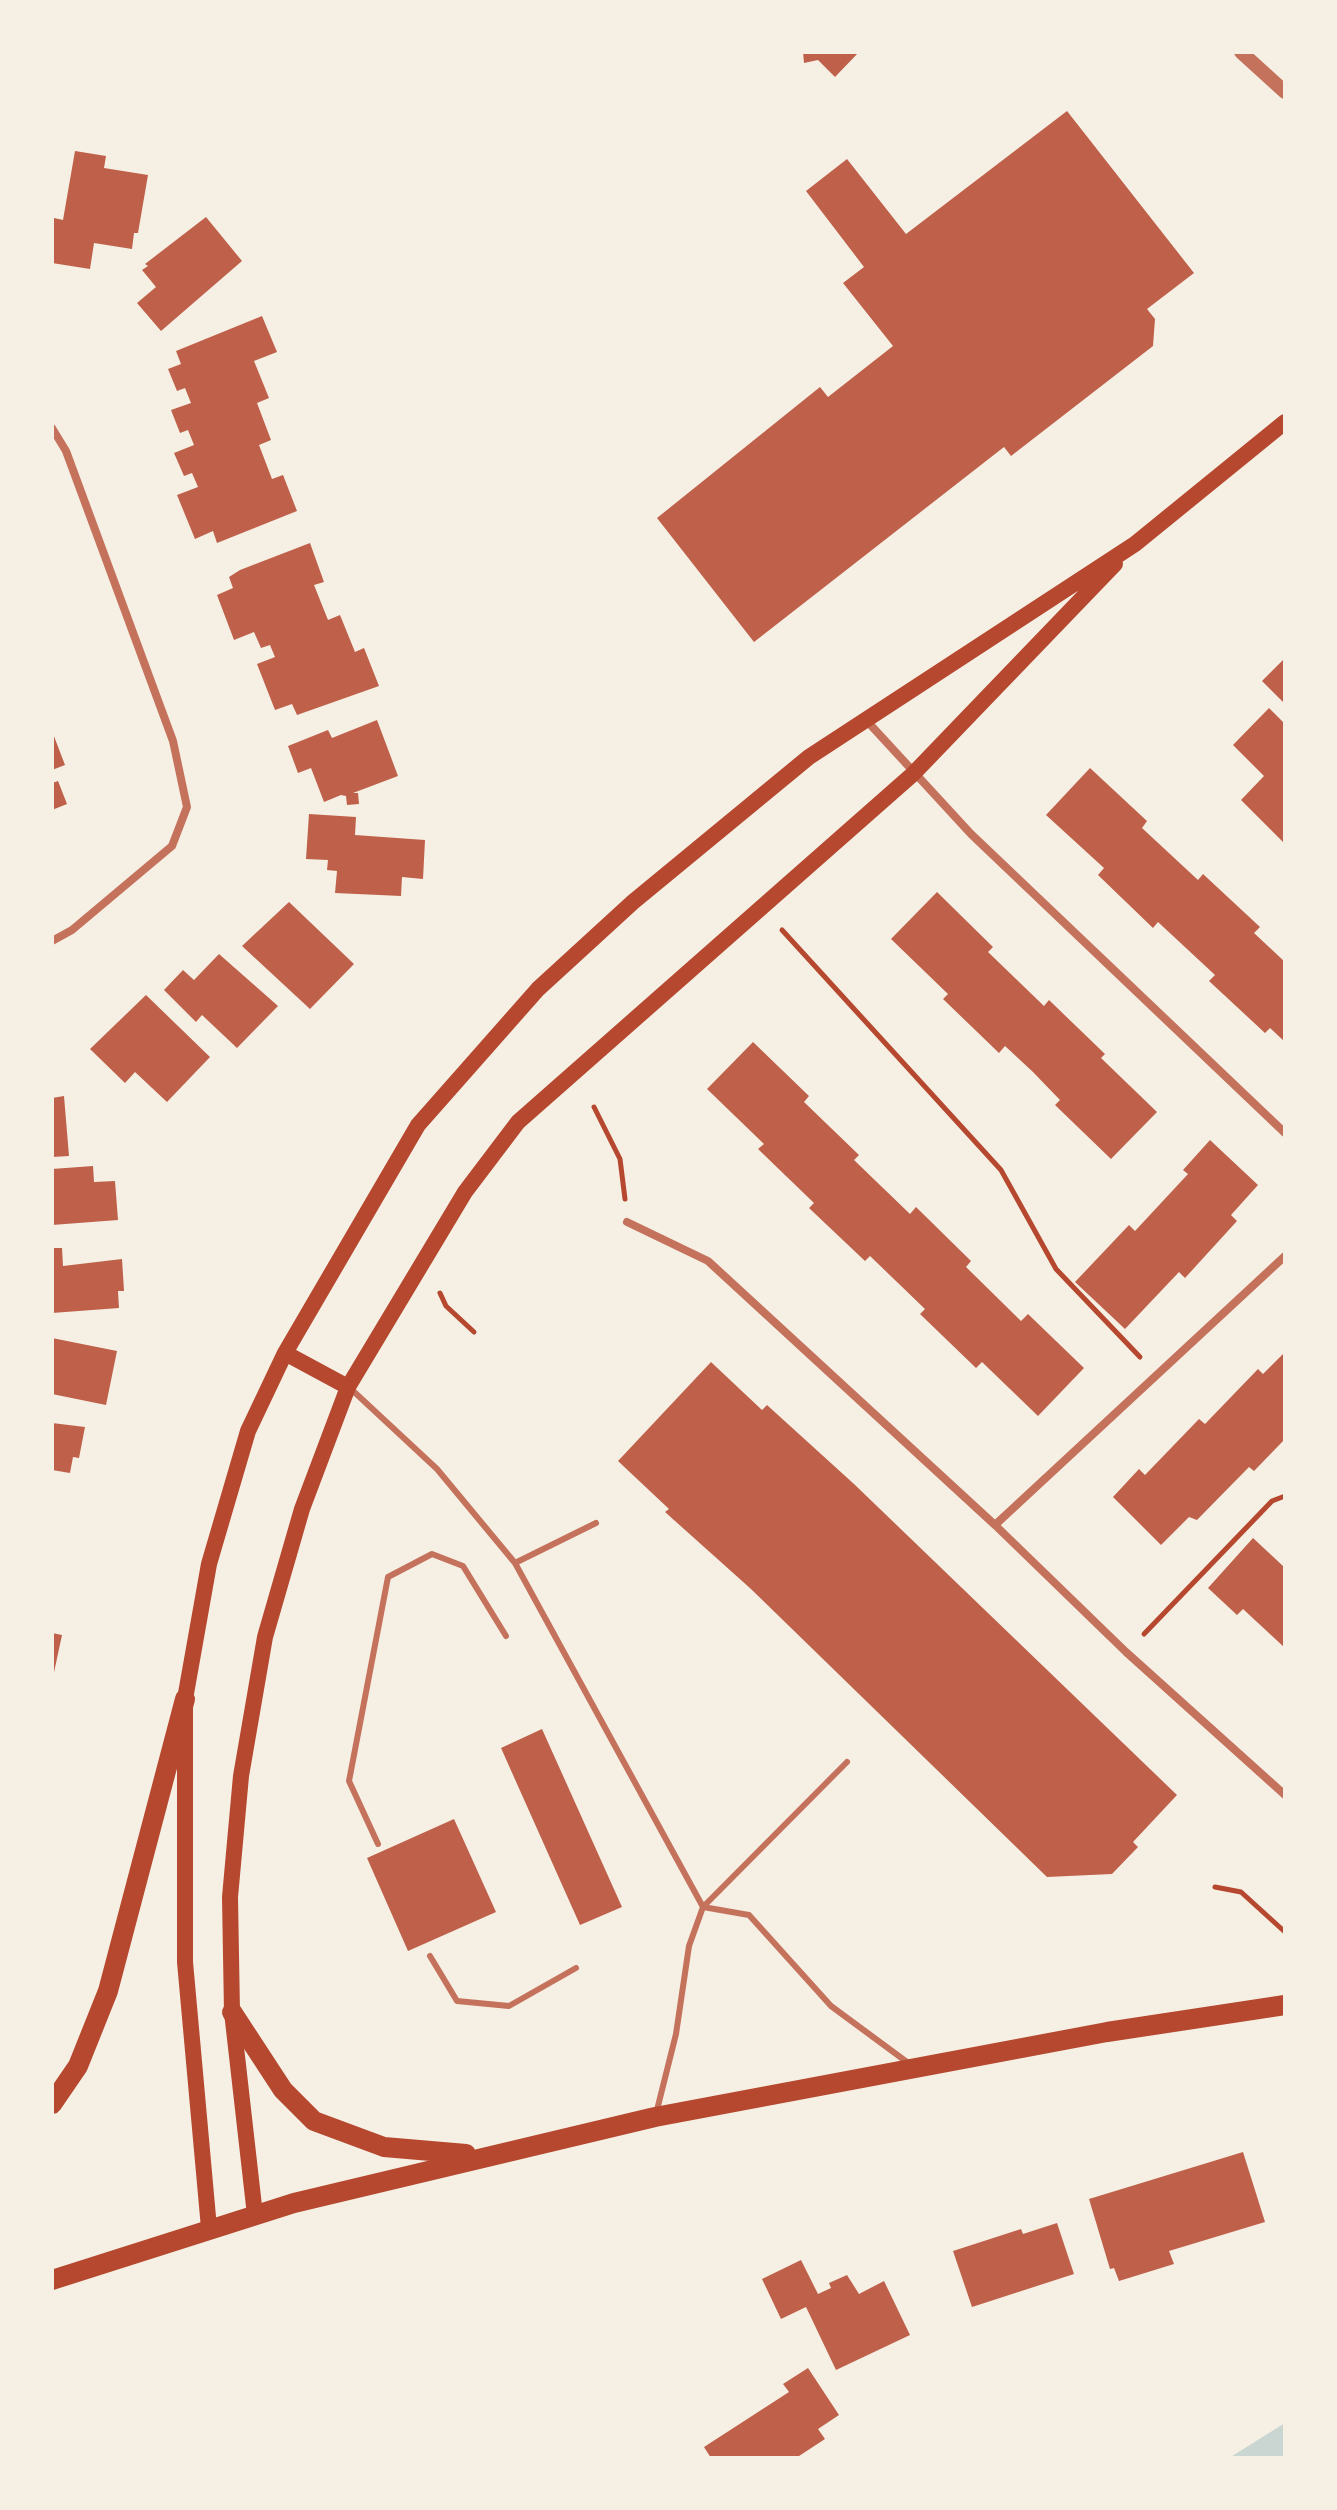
<!DOCTYPE html>
<html>
<head>
<meta charset="utf-8">
<style>
	body { margin:0 }
	#map { position:relative; width:1337px; height:2510px; overflow:hidden; background:#f6efe4; font-family:"IBM Plex Sans",sans-serif }
	canvas { display:block }
	.frame { position:absolute; inset:0; border:54px solid #f6efe4; pointer-events:none }
</style>
</head>
<body>
<div id="map">
<canvas width="1337" height="2510"></canvas>
<div class="frame"></div>
</div>
<script>
const c = document.querySelector('canvas').getContext('2d');
c.lineJoin = 'round';
function fillPath(path, color) { c.fillStyle = color; c.fill(path, 'evenodd'); }
const toPath = rows => new Path2D(rows.map(r => 'M' + r).join(''));
function strokePath(path, color, width, dash) { c.strokeStyle = color; c.lineWidth = width; c.lineCap = dash ? 'butt' : 'round'; c.setLineDash(dash || []); c.stroke(path); }
fillPath(toPath([
	[1285,2423,1285,2458,1229,2458]
]), '#c9d6d2');
fillPath(toPath([
	[803,52,859,52,835,77,818,60,804,63],
	[1067,111,1194,273,1147,309,1155,319,1153,346,1011,456,1004,447,754,642,657,518,820,387,828,397,893,346,843,283,864,267,806,191,847,159,906,234],
	[75,151,106,156,104,168,148,175,138,233,134,233,132,249,94,243,90,269,52,263,54,218,63,220],
	[206,217,242,261,161,331,137,303,156,287,142,270,148,266,145,264],
	[262,316,277,352,254,361,269,398,257,403,271,440,259,445,272,479,283,475,297,511,217,543,213,531,195,539,177,495,198,487,192,473,184,476,174,453,194,445,188,430,180,433,171,410,191,403,185,388,177,391,168,369,181,364,176,351],
	[310,543,324,582,314,585,328,620,340,615,355,652,364,648,379,686,297,715,292,704,275,710,257,664,275,657,270,645,261,648,254,632,234,640,217,595,233,588,229,577,240,570],
	[1285,658,1285,704,1262,681],
	[1269,708,1285,724,1285,844,1241,800,1264,776,1233,745],
	[377,720,398,776,353,793,358,793,359,804,347,805,346,796,341,795,324,802,311,768,298,773,288,746,328,730,332,738],
	[52,731,65,765,52,770],
	[1090,768,1147,821,1142,828,1198,880,1203,874,1260,927,1254,933,1285,962,1285,1042,1270,1028,1265,1033,1209,981,1215,975,1158,922,1153,928,1098,875,1104,868,1046,815],
	[58,781,67,804,52,810,52,783],
	[309,814,356,817,355,835,425,840,423,879,402,877,401,896,335,893,337,871,327,870,328,860,306,859],
	[937,892,993,947,988,952,1044,1006,1049,1000,1105,1054,1101,1058,1157,1112,1111,1159,1055,1105,1060,1100,1033,1072,1005,1046,999,1053,943,999,948,994,891,939],
	[289,902,354,964,310,1009,242,946],
	[219,954,278,1006,237,1048,202,1015,196,1022,164,990,183,970,194,980],
	[146,995,210,1057,167,1102,135,1072,125,1083,90,1049],
	[753,1042,809,1096,804,1102,859,1155,854,1160,910,1214,916,1207,971,1261,966,1267,1021,1321,1028,1314,1084,1368,1038,1416,982,1362,976,1368,920,1314,925,1309,870,1256,865,1261,809,1208,814,1203,758,1149,764,1144,707,1089],
	[64,1096,69,1156,52,1157,52,1098],
	[1210,1140,1258,1185,1231,1215,1237,1221,1185,1278,1179,1272,1125,1329,1075,1282,1129,1225,1135,1231,1188,1174,1183,1170],
	[93,1166,94,1182,115,1181,118,1220,52,1225,52,1169],
	[52,1248,62,1248,63,1266,122,1259,124,1291,118,1291,119,1308,52,1313],
	[52,1338,117,1351,106,1405,52,1394],
	[1285,1352,1285,1439,1254,1471,1249,1467,1197,1520,1189,1517,1161,1545,1113,1497,1139,1469,1145,1475,1199,1419,1205,1424,1258,1369,1263,1374],
	[711,1362,762,1410,767,1405,854,1484,1177,1795,1133,1842,1138,1847,1112,1874,1047,1877,751,1589,665,1512,669,1509,618,1461],
	[52,1423,85,1427,79,1458,73,1457,70,1473,52,1470],
	[1253,1538,1283,1566,1285,1564,1285,1648,1243,1609,1237,1615,1208,1588],
	[52,1633,62,1635,53,1677,52,1677],
	[542,1729,622,1907,580,1925,501,1748],
	[454,1819,496,1912,408,1951,367,1858],
	[1243,2152,1265,2222,1169,2251,1174,2264,1119,2281,1114,2268,1110,2269,1089,2199],
	[1057,2223,1074,2274,972,2307,953,2251,1021,2229,1023,2234],
	[801,2260,818,2294,831,2288,829,2283,847,2275,859,2294,884,2281,910,2335,836,2370,806,2307,781,2319,762,2279],
	[808,2368,839,2415,818,2429,825,2439,796,2458,711,2458,704,2447,789,2392,783,2384]
]), '#bf614a');
strokePath(toPath([
	[782,930,1001,1170,1056,1269,1140,1357],
	[594,1107,620,1159,625,1199],
	[440,1293,446,1306,474,1332],
	[1144,1634,1272,1501,1285,1496],
	[1215,1887,1241,1892,1285,1932]
]), '#b5482f', 5);
strokePath(toPath([
	[351,1389,437,1469,515,1563,703,1907,847,1762],
	[515,1563,596,1523],
	[378,1844,349,1781,388,1577,432,1554,463,1566,506,1636],
	[430,1956,457,2001,509,2006,576,1968],
	[656,2114,676,2034,689,1946,703,1907,749,1915,831,2006,911,2065]
]), '#c5725c', 6);
strokePath(toPath([
	[52,428,66,451,173,741,187,807,172,846,72,930,52,941],
	[866,720,971,834,1285,1133],
	[627,1222,708,1261,995,1525,1126,1652,1285,1795],
	[995,1525,1285,1256]
]), '#c5725c', 8);
strokePath(toPath([
	[1241,52,1285,92]
]), '#c5725c', 14);
strokePath(toPath([
	[285,1353,348,1387],
	[255,2215,232,2012,230,1897,241,1776,265,1637,302,1509,348,1387,465,1192,518,1122,913,774,1115,564],
	[209,2228,185,1962,185,1699,209,1564,248,1431,285,1353,418,1125,538,989,633,902,809,757,1135,544,1285,422]
]), '#b5482f', 16);
strokePath(toPath([
	[232,2012,283,2090,314,2121,384,2147,466,2154],
	[52,2104,78,2066,108,1991,185,1699],
	[52,2280,294,2203,655,2117,1107,2032,1285,2005]
]), '#b5482f', 20);
</script>
</body>
</html>
